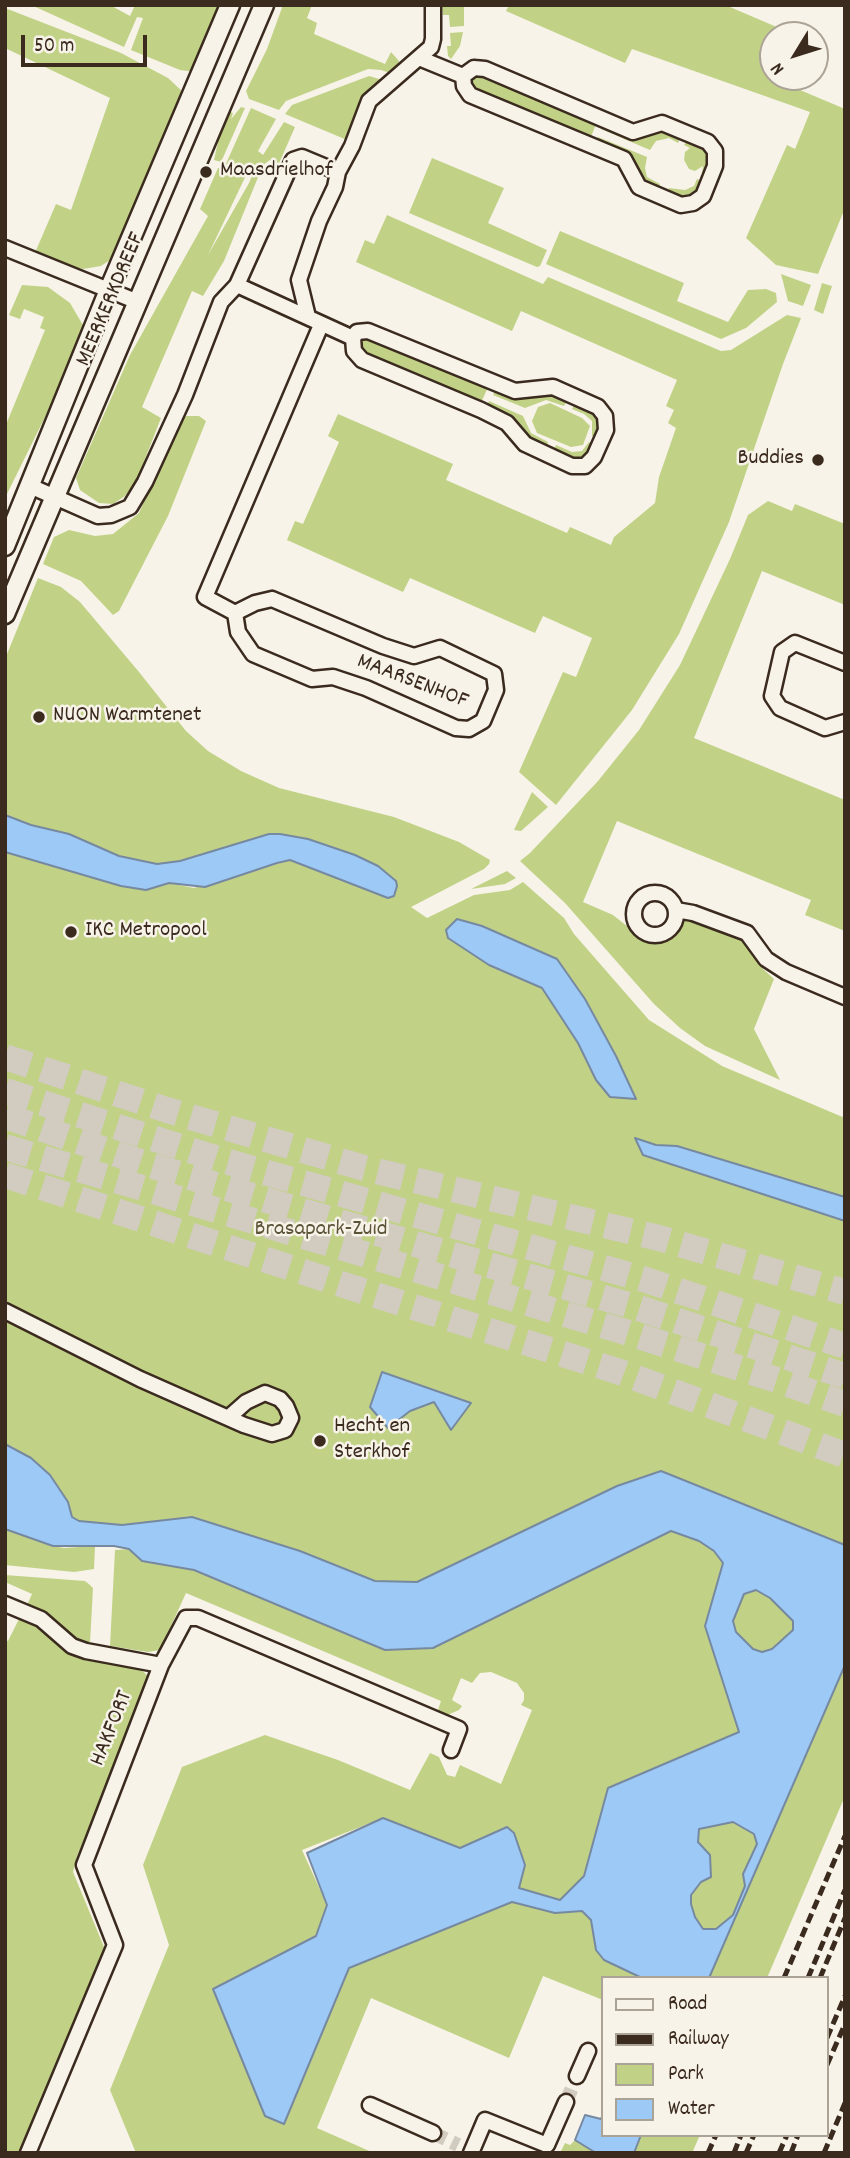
<!DOCTYPE html>
<html>
<head>
<meta charset="utf-8">
<style>
	body { margin:0 }
	#map { position:relative; width:850px; height:2158px; overflow:hidden; background:#f7f3e8; font-family:Dekko,sans-serif }
	canvas { display:block }
	.frame { position:absolute; inset:0; border:7px solid #3b2a1e; pointer-events:none }
	.legend { position:absolute; left:601px; top:1976px; width:228px; height:161px; box-sizing:border-box; background:#f7f3e8; border:2px solid #aca397; margin:0; padding:9px 12px; list-style:none; font-size:21px; color:#3b2a1e }
	.legend li { display:flex; align-items:center; gap:14px; height:35px }
	.legend b { width:35px; border:2px solid #aca397 }
	.north { position:absolute; left:759px; top:21px; width:70px; height:70px; box-sizing:border-box; background:#f7f3e8; border:2px solid #aca397; border-radius:50%; rotate:232deg; font-size:19px; font-weight:700; line-height:28px; text-align:center; color:#3b2a1e }
	.north::after { content:''; display:block; margin:auto; width:24px; height:32px; background:#3b2a1e; clip-path:polygon(50% 0,100% 100%,50% 72%,0 100%) }
	.scale { position:absolute; left:21px; top:35px; width:126px; height:32px; box-sizing:border-box; border:4px solid #3b2a1e; border-top:0; padding-left:9px; font-size:21px; line-height:24px; white-space:nowrap; color:#3b2a1e; -webkit-text-stroke:5px #f7f3e8; paint-order:stroke }
</style>
</head>
<body>
<div id="map">
<canvas width="850" height="2158"></canvas>
<div class="frame"></div>
<ul class="legend">
<li><b style="height:9px;background:#f7f3e8"></b>Road</li>
<li><b style="height:9px;background:#3b2a1e"></b>Railway</li>
<li><b style="height:19px;background:#c1d287"></b>Park</li>
<li><b style="height:19px;background:#9dc9f7"></b>Water</li>
</ul>
<div class="north">N</div>
<div class="scale">50 m</div>
</div>
<script>
const c = document.querySelector('canvas').getContext('2d');
c.lineJoin = 'round';
function fillPath(path, color) { c.fillStyle = color; c.fill(path, 'evenodd'); }
const toPath = rows => new Path2D(rows.map(r => 'M' + r).join(''));
function strokePath(path, color, width, dash) { c.strokeStyle = color; c.lineWidth = width; c.lineCap = dash ? 'butt' : 'round'; c.setLineDash(dash || []); c.stroke(path); }
function label(font, color, halo, rows, align = 'center') {
  c.font = font + ' Dekko,sans-serif'; c.lineWidth = 5; c.setLineDash([]); c.textBaseline = 'middle'; c.strokeStyle = halo; c.fillStyle = color; for (const [text, x, y, turn = 0] of rows) {
    c.save(); c.translate(x, y); c.rotate((+turn || 0) * Math.PI / 180); c.textAlign = isNaN(turn) ? turn : align; if (halo) c.strokeText(text, 0, 0); c.fillText(text, 0, 0); c.restore();
  }
}
fillPath(toPath([
	[31,5,110,5,130,16,135,5,221,5,196,72,180,70,131,50,143,18,137,17,124,47],
	[283,5,312,5,307,18,317,23,314,34,385,64,391,52,399,61,398,67,393,74,381,70,368,69,286,101,279,110,249,99,246,91,267,49],
	[442,5,464,5,464,26,450,27,449,15,443,15],
	[509,5,730,5,730,7,793,34,773,35,774,79,845,109,845,208,818,274,776,265,746,238,787,145,795,149,810,112,632,49,625,63,506,11],
	[5,8,121,53,168,78,183,92,113,258,101,266,83,269,55,264,34,255,56,204,71,210,110,98,5,48],
	[463,32,460,46,451,59,448,56,447,46,451,46,450,33],
	[481,75,597,122,590,139,474,90,472,83,475,77],
	[369,76,386,81,360,98,347,140,285,114,292,105],
	[241,107,245,108,221,162,214,160,225,110,233,113,231,119],
	[251,108,276,119,258,151,263,155,284,122,295,127,277,168,270,160,263,165,224,261,203,296,192,291,142,407,161,418,136,482,125,496,113,504,99,503,80,490,76,478,130,355,208,216,200,209,218,168,224,168],
	[250,167,255,169,249,183,208,255],
	[603,124,664,130,681,136,678,143,669,138,656,141,650,150,601,129],
	[598,137,647,157,645,168,647,177,660,184,657,191,648,187,596,142],
	[688,139,702,146,707,153,710,165,708,175,702,173,703,166,695,171,689,169,684,160,685,152,690,148,684,145],
	[432,158,504,188,488,223,547,250,540,266,537,267,409,213],
	[697,179,705,182,697,192,684,198,667,194,669,188,685,190,694,186],
	[387,215,543,284,548,277,721,351,731,350,787,315,801,318,783,364,729,522,679,634,632,710,556,805,519,772,563,672,576,677,592,638,543,616,535,633,410,578,403,592,287,540,295,521,303,524,339,442,328,436,338,414,453,464,446,480,567,533,570,527,611,545,614,537,655,503,659,477,676,428,668,423,674,410,666,406,677,380,521,311,512,331,356,262,365,240,374,244],
	[560,231,684,283,677,301,728,322,748,290,766,289,776,293,777,302,746,328,721,339,546,264],
	[781,274,811,285,803,306,788,301],
	[822,283,832,286,823,314,814,310],
	[22,285,48,287,70,303,87,332,5,498,5,427,45,330,40,328,44,317,24,309,20,319,9,315],
	[369,337,489,385,480,405,363,357,358,345,361,340],
	[495,391,515,398,553,393,568,399,564,406,546,400,525,408,493,395],
	[489,401,523,416,531,433,548,442,546,450,524,436,514,419,487,406],
	[576,402,594,412,602,424,599,438,592,436,592,421,584,414,572,409],
	[550,403,582,418,590,426,583,445,571,447,537,433,532,421,538,407],
	[187,416,199,416,206,421,168,516,119,611,113,615,81,581,43,564,54,537,69,530,95,536,113,534,139,513,180,418],
	[589,442,595,445,586,456,573,458,553,452,556,445,572,452,582,451],
	[768,501,792,511,795,504,845,524,845,605,762,571,694,738,845,800,845,931,805,915,811,900,617,821,583,902,613,915,637,934,649,939,663,939,672,932,680,920,693,918,742,936,763,969,774,979,754,1029,780,1080,705,1046,680,1028,654,1004,565,903,520,861,530,853,598,781,639,730,680,665,730,559,748,515],
	[38,578,61,587,80,602,139,672,186,731,208,751,241,771,279,788,394,817,459,842,490,860,489,864,484,869,411,907,427,918,474,895,510,890,523,882,564,918,574,934,649,1020,722,1066,845,1118,845,1545,661,1471,617,1486,417,1582,375,1581,300,1551,192,1517,122,1525,79,1521,72,1517,68,1502,13,1447,5,1444,5,852,121,886,146,890,169,883,194,888,290,860,388,898,394,896,397,886,396,881,378,866,355,855,308,839,280,834,269,834,180,861,157,864,119,856,69,834,31,825,5,815,5,659],
	[519,977,585,999,616,1056,635,1098,596,1080,578,1043,549,997,542,988],
	[532,792,548,807,521,831,514,830],
	[507,871,516,878,505,884,471,889],
	[5,1529,53,1546,64,1548,95,1546,94,1569,74,1572,5,1565],
	[671,1531,699,1541,715,1551,723,1563,705,1626,739,1732,608,1788,584,1876,560,1901,519,1888,507,1827,460,1848,383,1818,302,1850,327,1905,316,1936,214,1989,283,2124,349,1968,492,1910,512,1902,555,1913,582,1911,591,1919,596,1950,604,1960,642,1978,603,1978,603,2000,543,1976,509,2058,371,1998,317,2128,374,2153,136,2153,110,2090,169,1945,143,1865,182,1767,265,1735,338,1760,410,1790,430,1753,439,1757,447,1775,455,1777,460,1765,501,1784,532,1710,521,1705,524,1700,524,1693,517,1683,491,1672,480,1673,472,1683,461,1678,452,1700,462,1706,459,1710,445,1716,437,1713,441,1701,186,1593,160,1650,148,1652,110,1646,115,1550,129,1549,142,1561,194,1570,385,1650,433,1648],
	[5,1575,85,1581,90,1585,93,1588,90,1643,76,1639,47,1615,27,1605,32,1594,5,1582],
	[756,1590,770,1598,793,1621,793,1630,772,1649,762,1653,753,1649,736,1632,733,1621,744,1593],
	[20,1617,37,1625,57,1643,88,1661,101,1661,139,1668,147,1675,150,1686,77,1856,73,1872,104,1947,102,1958,20,2153,5,2153,5,1640,8,1641],
	[845,1665,845,1796,767,1978,709,1978],
	[733,1822,754,1834,757,1843,743,1874,745,1886,733,1915,716,1929,703,1929,695,1917,691,1904,691,1895,701,1882,698,1842,699,1829],
	[641,2135,700,2135,692,2153,634,2153],
	[575,2140,596,2152,596,2153,560,2153,565,2143,570,2145]
]), '#c1d287');
const water = toPath([
	[5,815,31,825,69,834,119,856,157,864,180,861,269,834,280,834,308,839,355,855,378,866,396,881,397,886,394,896,388,898,290,860,277,863,205,887,169,883,146,890,121,886,5,852,5,815],
	[457,919,482,926,557,959,585,999,616,1056,636,1099,610,1097,596,1080,578,1043,542,988,489,965,448,938,446,930,457,919],
	[635,1138,656,1145,677,1146,845,1197,845,1221,643,1155,635,1138],
	[382,1372,471,1403,451,1430,434,1402,410,1411,388,1428,370,1407,382,1372],
	[5,1444,31,1458,50,1475,68,1502,72,1517,79,1521,122,1525,192,1517,300,1551,375,1581,417,1582,617,1486,661,1471,845,1545,845,1665,709,1978,642,1978,604,1960,596,1950,591,1920,582,1911,555,1913,512,1902,349,1968,284,2124,265,2116,213,1989,316,1936,327,1905,307,1853,383,1818,460,1848,507,1827,514,1833,525,1865,519,1888,560,1900,584,1876,608,1788,739,1732,705,1626,723,1563,714,1551,699,1541,671,1531,433,1648,385,1650,194,1570,142,1561,129,1549,114,1546,53,1546,5,1529,5,1444],
	[756,1590,770,1598,793,1621,793,1630,772,1649,762,1652,753,1649,736,1632,733,1621,744,1594,756,1590],
	[733,1822,754,1834,757,1844,743,1874,745,1886,733,1915,716,1929,703,1929,695,1917,691,1904,691,1895,701,1882,711,1877,710,1855,698,1842,699,1829,733,1822],
	[585,2115,601,2119,603,2115,603,2135,641,2135,634,2153,596,2153,575,2140,585,2115]
]);
fillPath(water, '#9dc9f7');
strokePath(water, '#7689a0', 2);
strokePath(toPath([
	[566,2102,577,2076],
	[433,2133,458,2145]
]), '#d1cbc0', 14, [14, 7]);
strokePath(toPath([
	[5,1057,167,1110,364,1168,659,1238,845,1292],
	[5,1091,218,1159,643,1279,845,1346],
	[5,1116,143,1163,346,1224,639,1308,845,1376],
	[5,1147,632,1334,777,1380,845,1404],
	[5,1175,328,1280,620,1372,845,1455]
]), '#d1cbc0', 26, [26, 13]);
const minor = toPath([
	[419,58,463,76],
	[474,68,485,69,633,132,662,123,708,142,715,151,715,166,703,196,693,203,681,205,639,187,624,159,470,95,464,86,463,76,474,68],
	[5,248,138,302],
	[237,285,353,338],
	[308,317,299,280,319,221,335,187,338,172,352,146,369,101,431,47,433,39,433,5],
	[368,331,515,391,553,387,598,407,605,416,606,430,594,457,585,466,572,466,525,444,507,423,481,410,362,360,354,351,353,338,357,332,368,331],
	[30,486,98,516,111,515,130,507,145,482,185,395,221,302,237,285,293,160,302,157,338,172],
	[272,599,383,646,414,656,440,648,494,674,496,690,483,721,469,729,456,728,366,688,333,677,312,679,253,654,238,632,235,613,255,603,272,599],
	[235,613,205,597,321,325],
	[845,663,795,643,782,652,772,696,780,708,825,728,845,722],
	'634 914a21 21 0 1 1 42 0a21 21 0 1 1-42 0Z',
	[676,910,693,913,747,933,766,959,786,972,845,997],
	[5,1311,140,1379,244,1425,272,1434,285,1430,291,1418,286,1406,280,1399,265,1393,246,1402,229,1417],
	[5,1604,41,1619,72,1646,86,1651,161,1665],
	[577,2076,588,2051],
	[370,2105,433,2133],
	[28,2153,115,1945,84,1865,161,1665,186,1618,198,1618,459,1729,451,1750],
	[471,2153,485,2120,547,2145,566,2102]
]);
const tertiary = toPath([
	[5,546,109,290,230,5],
	[5,614,264,5]
]);
strokePath(minor, '#3b2a1e', 19);
strokePath(tertiary, '#3b2a1e', 23);
strokePath(minor, '#f7f3e8', 14);
strokePath(tertiary, '#f7f3e8', 18);
strokePath(toPath([
	[784,1978,845,1836],
	[808,1978,845,1890],
	[820,1978,845,1918],
	[827,2038,845,1996],
	[827,2065,845,2024],
	[708,2153,716,2135],
	[734,2153,741,2135],
	[746,2153,754,2135],
	[779,2153,787,2135],
	[791,2153,798,2135],
	[824,2153,845,2103]
]), '#3b2a1e', 5, [10, 5]);
for (const [x, y, r, color] of [
	[206,172,7,"#3b2a1e"],
	[818,460,7,"#3b2a1e"],
	[39,717,7,"#3b2a1e"],
	[71,932,7,"#3b2a1e"],
	[320,1441,7,"#3b2a1e"]
]) { const dot = new Path2D(); dot.arc(x, y, r, 0, 2 * Math.PI); c.fillStyle = color; c.fill(dot); strokePath(dot, '#f7f3e8', 2.5); }
label('23px', '#3b2a1e', '#f7f3e8', [
	["Maasdrielhof",220,172],
	["Buddies",804,460,"right"],
	["NUON Warmtenet",53,717],
	["IKC Metropool",85,932],
	["Hecht en",334,1428],
	["Sterkhof",334,1454]
], 'left');
label('23px', '#3b2a1e', '#f7f3e8', [
	["MEERKERKDREEF",112,300,-67],
	["MAARSENHOF",412,683,21],
	["HAKFORT",113,1729,-68]
]);
label('23px', '#5c5438', '#f7f3e8', [
	["Brasapark-Zuid",321,1231]
]);
</script>
</body>
</html>
